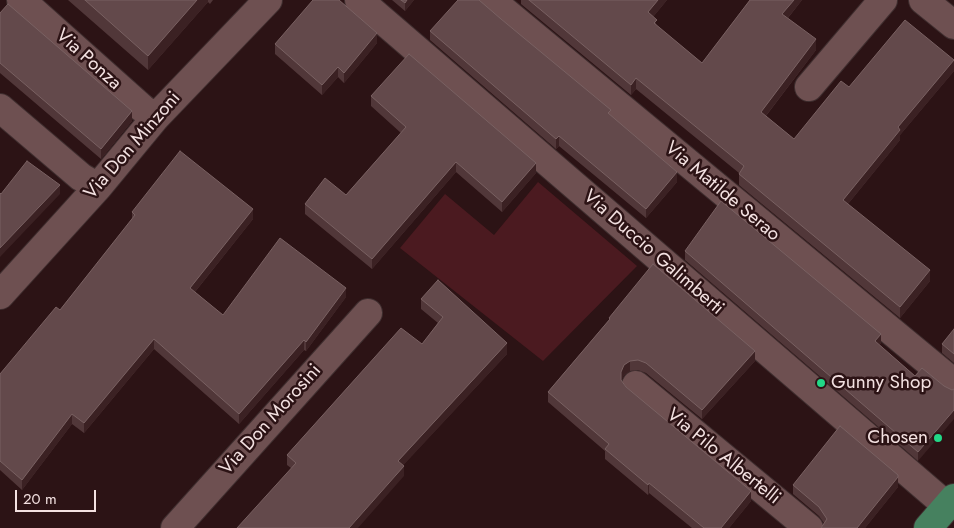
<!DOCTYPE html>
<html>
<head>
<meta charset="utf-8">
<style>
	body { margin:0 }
	#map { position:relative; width:954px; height:528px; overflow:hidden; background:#2c1315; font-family:Jost,sans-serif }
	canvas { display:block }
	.scale { position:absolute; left:15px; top:490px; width:81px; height:22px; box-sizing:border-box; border:2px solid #f3e1e1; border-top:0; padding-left:6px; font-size:15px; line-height:18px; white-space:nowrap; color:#f3e1e1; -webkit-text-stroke:4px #2c1315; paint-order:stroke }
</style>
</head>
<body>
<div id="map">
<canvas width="954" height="528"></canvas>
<div class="scale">20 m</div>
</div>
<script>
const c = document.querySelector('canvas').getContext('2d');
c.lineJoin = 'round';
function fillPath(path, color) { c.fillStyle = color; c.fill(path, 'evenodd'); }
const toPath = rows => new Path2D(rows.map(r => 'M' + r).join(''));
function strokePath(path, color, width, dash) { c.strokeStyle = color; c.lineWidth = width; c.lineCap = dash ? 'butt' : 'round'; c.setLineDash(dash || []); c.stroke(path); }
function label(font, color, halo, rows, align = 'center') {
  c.font = font + ' Jost,sans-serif'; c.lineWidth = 5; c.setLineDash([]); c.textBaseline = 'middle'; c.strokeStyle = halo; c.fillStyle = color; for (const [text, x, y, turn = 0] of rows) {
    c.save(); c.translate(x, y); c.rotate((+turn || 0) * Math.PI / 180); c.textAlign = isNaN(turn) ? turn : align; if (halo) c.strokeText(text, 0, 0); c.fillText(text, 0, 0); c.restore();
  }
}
fillPath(toPath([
	[538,182,637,266,543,361,400,248,445,194,494,235]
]), '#4b1a20');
const minor = toPath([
	[21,0,142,108,155,118],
	[359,0,947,506],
	[491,0,954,383],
	[923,0,954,25],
	[809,87,883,0],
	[0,108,81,177,98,187],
	[0,295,98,187,155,118,268,0],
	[636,385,809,528],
	[175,528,368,313]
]);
const major = toPath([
	[928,528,954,498]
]);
strokePath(minor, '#3f2e2f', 30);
strokePath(major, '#3f2e2f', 30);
strokePath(minor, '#6e5051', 28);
strokePath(major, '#46815f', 28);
fillPath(toPath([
	[68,0,213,0,210,4,208,2,148,70],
	[392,0,414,0,405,11],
	[521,0,667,0,653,17,657,26,702,63,750,0,802,0,788,18,816,50,766,116,794,139,849,87,954,71,900,135,900,140,848,204,930,281,900,318,739,185,739,173,636,89,631,95,521,4],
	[0,13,132,121,101,159,0,73],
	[501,19,611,116,677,182,646,218,559,146,556,149,430,40,430,31],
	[377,43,344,83,338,77,322,95,275,54,275,44],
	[371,96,536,173,502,212,456,172,372,269,305,214,305,204,346,195,401,133,371,106],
	[132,212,253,219,195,292,223,315,346,297,306,351,304,350,239,424,154,349,84,433,72,424,22,490,0,470,0,374,60,310,132,219],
	[685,251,881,343,879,345,915,376,922,368,918,461,685,260],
	[421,299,507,354,403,465,404,476,291,468,287,465,287,455,422,344,438,323,421,309],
	[609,318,755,361,702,419,646,373,638,370,630,371,624,375,621,380,626,387,751,501,729,528,692,528,649,493,648,495,605,459,605,451,548,402,548,392,609,320],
	[954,329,954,363,942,353,942,344],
	[793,485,898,487,865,528,821,528,824,523,819,516,793,494]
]), '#513739');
fillPath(toPath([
	[197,0,208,0,208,2,148,70,148,56],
	[407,0,414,0,405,11,405,3],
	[658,0,667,0,648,23,648,12],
	[794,0,802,0,782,25,782,14],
	[377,33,377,43,344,83,344,73],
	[816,39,816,50,761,122,761,112],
	[954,60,954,71,900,135,900,140,843,210,843,200,898,127],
	[338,67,338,77,322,95,322,85],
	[636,78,636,89,631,95,631,85],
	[132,111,132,121,101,159,101,149],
	[559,136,559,146,556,149,556,139],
	[456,162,456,172,372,269,372,259],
	[536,163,536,173,502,212,502,202],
	[677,172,677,182,646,218,646,209],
	[60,185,60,194,0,257,0,248],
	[253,209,253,219,190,298,190,288],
	[930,270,930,281,900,318,900,307],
	[346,288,346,297,306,351,306,342],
	[881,334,881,343,875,350,875,341],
	[154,339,154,349,84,433,84,423],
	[304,340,304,350,239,424,239,414],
	[507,343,507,354,398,471,398,461],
	[755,351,755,361,702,419,702,410],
	[630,361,630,371,624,375,621,382,621,372,624,365],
	[954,410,954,419,918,461,918,452],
	[72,414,72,424,22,490,22,480],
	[404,466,404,476,358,528,349,528],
	[898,477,898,487,865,528,857,528],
	[649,483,649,493,648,495,648,485],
	[751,491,751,501,729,528,721,528]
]), '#3b2123');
const building = toPath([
	[85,0,197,0,148,56,85,0],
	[313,0,339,0,377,33,344,73,338,67,322,85,275,44,313,0],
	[401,0,407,0,405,3,401,0],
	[458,0,479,0,501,19,611,110,608,113,677,172,646,209,559,136,556,139,430,31,458,0],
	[529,0,658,0,648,12,657,20,654,23,702,63,750,0,794,0,782,14,816,39,761,112,794,139,841,81,849,87,905,20,954,60,898,127,900,130,843,200,930,270,900,307,739,174,744,166,636,78,631,85,529,0],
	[8,4,132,111,101,149,0,63,0,13,8,4],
	[409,54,536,163,502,202,456,162,372,259,305,204,325,178,346,195,406,127,371,96,409,54],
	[180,151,253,209,190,288,223,315,280,238,346,288,306,342,304,340,239,414,154,339,84,423,72,414,22,480,0,461,0,374,56,307,60,310,135,215,132,212,180,151],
	[27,161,60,185,0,248,0,193,1,194,27,161],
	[721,201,881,334,875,341,915,376,922,368,944,386,952,390,954,389,954,410,918,452,685,251,721,201],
	[653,264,755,351,702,410,646,363,638,360,630,361,624,365,621,372,621,380,626,387,751,491,721,528,704,528,649,483,648,485,605,449,609,444,548,392,610,319,609,318,653,264],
	[438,280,507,343,398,461,404,466,349,528,237,528,296,463,287,455,401,328,422,344,443,317,421,299,438,280],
	[954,329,954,354,942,344,954,329],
	[840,426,898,475,898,477,857,528,821,528,827,519,819,507,793,485,840,426]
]);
fillPath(building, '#63494b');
strokePath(building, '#796162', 1);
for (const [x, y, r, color] of [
	[821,383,5,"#22d887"],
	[938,438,5,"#22d887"]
]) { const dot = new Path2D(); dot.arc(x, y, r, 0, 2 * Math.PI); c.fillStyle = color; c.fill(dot); strokePath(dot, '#2c1315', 2); }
label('19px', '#f3e1e1', '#2c1315', [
	["Via Ponza",88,60,42],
	["Via Don Minzoni",133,146,-49],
	["Via Matilde Serao",722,192,40],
	["Via Duccio Galimberti",653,253,41],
	["Via Don Morosini",271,420,-48],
	["Via Pilo Albertelli",723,457,39]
]);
label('19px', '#f3e1e1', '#2c1315', [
	["Gunny Shop",831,383],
	["Chosen",928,438,"right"]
], 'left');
</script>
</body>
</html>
